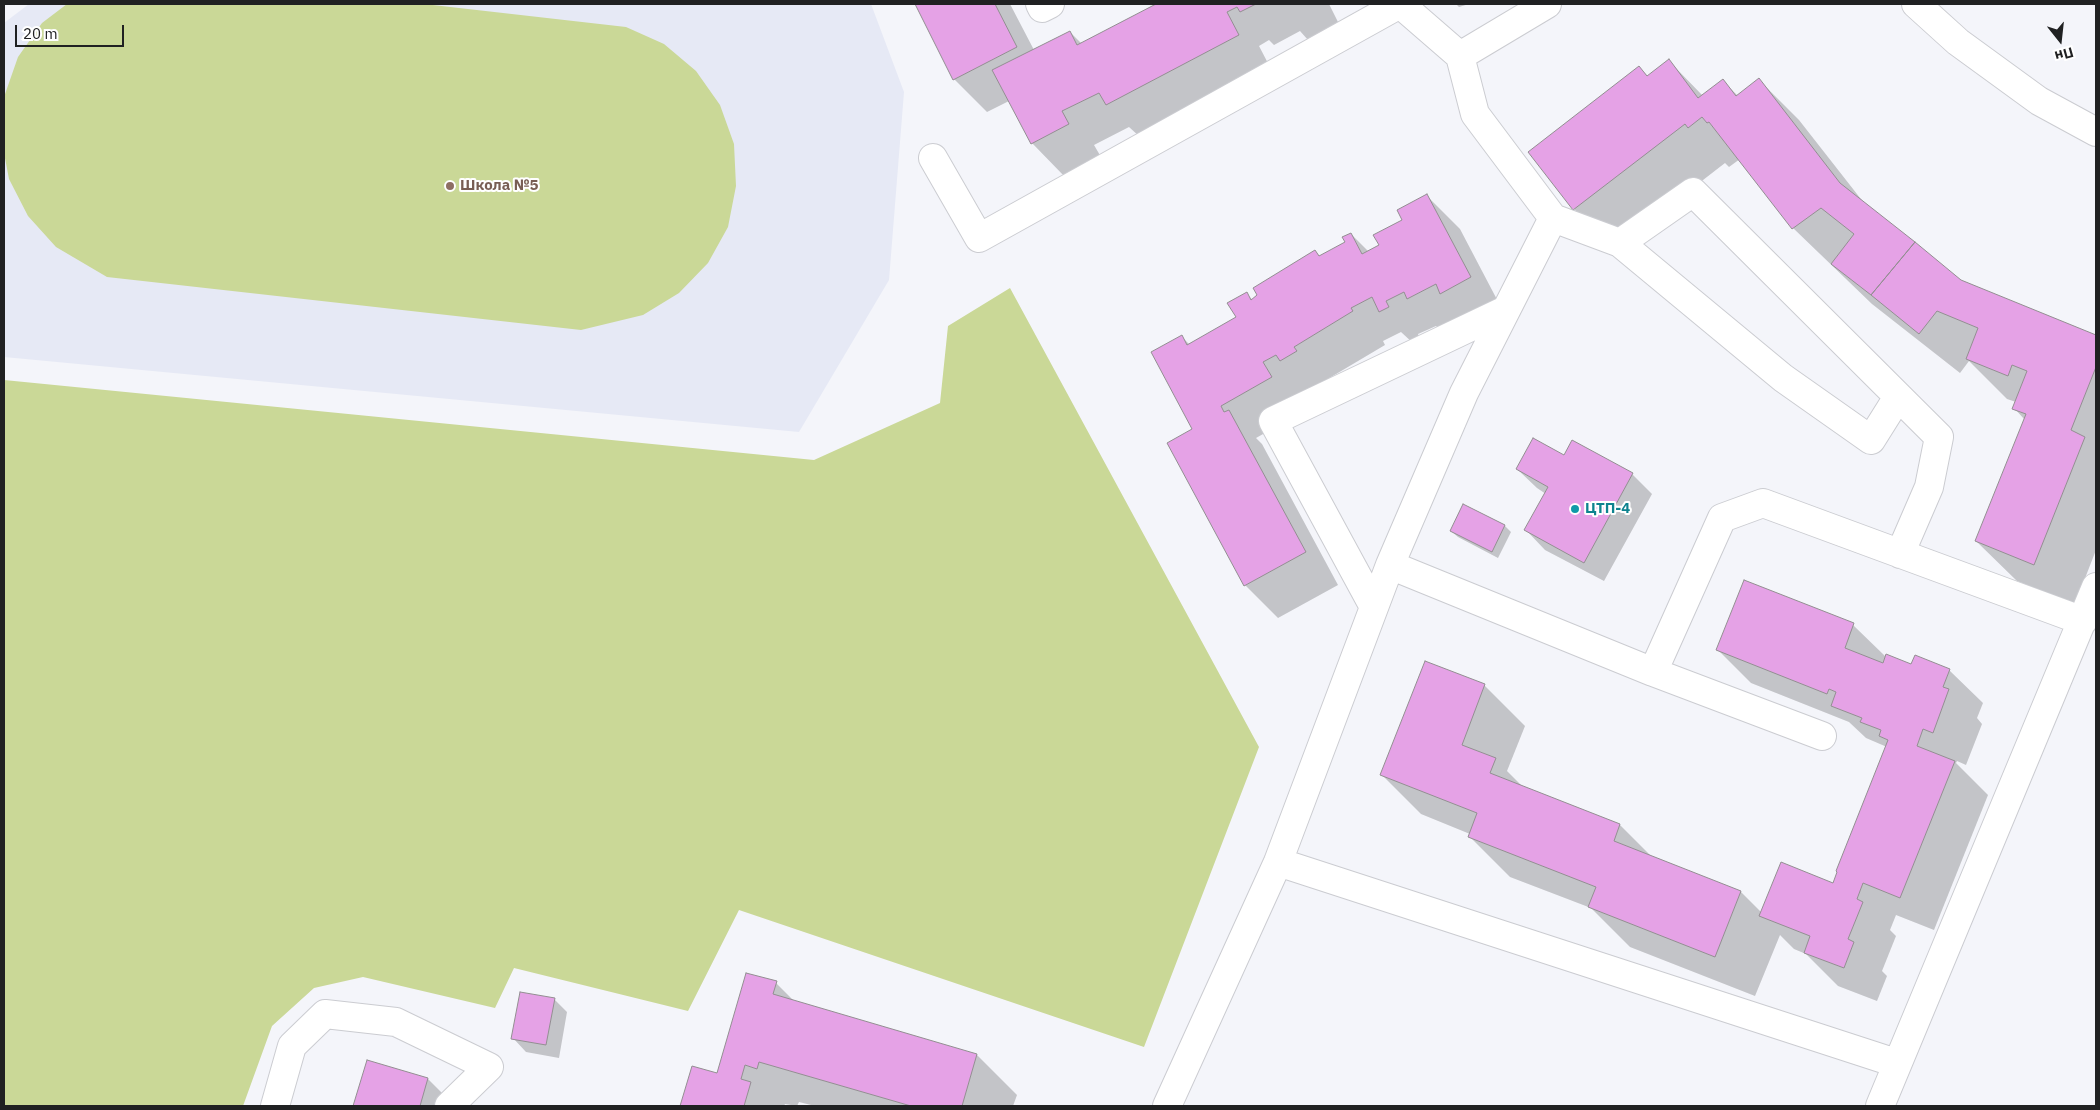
<!DOCTYPE html>
<html>
<head>
<meta charset="utf-8">
<style>
	body { margin:0 }
	#map { position:relative; width:2100px; height:1110px; overflow:hidden; background:#f4f5fa; font-family:"IBM Plex Sans",sans-serif }
	canvas { display:block }
	.frame { position:absolute; inset:0; border:5px solid #202122; pointer-events:none }
	.north { position:absolute; left:2035px; top:15px; width:50px; height:50px; -webkit-text-stroke:4px #fff; paint-order:stroke; rotate:164deg; font-size:14px; font-weight:700; line-height:20px; text-align:center; color:#202122 }
	.north::after { content:''; display:block; margin:auto; width:18px; height:22px; background:#202122; clip-path:polygon(50% 0,100% 100%,50% 72%,0 100%) }
	.scale { position:absolute; left:15px; top:25px; width:109px; height:22px; box-sizing:border-box; border:2px solid #202122; border-top:0; padding-left:6px; font-size:15px; line-height:18px; white-space:nowrap; color:#202122; -webkit-text-stroke:4px #fff; paint-order:stroke }
</style>
</head>
<body>
<div id="map">
<canvas width="2100" height="1110"></canvas>
<div class="frame"></div>
<div class="north">Пн</div>
<div class="scale">20 m</div>
</div>
<script>
const c = document.querySelector('canvas').getContext('2d');
c.lineJoin = 'round';
function fillPath(path, color) { c.fillStyle = color; c.fill(path, 'evenodd'); }
const toPath = rows => new Path2D(rows.map(r => 'M' + r).join(''));
function strokePath(path, color, width, dash) { c.strokeStyle = color; c.lineWidth = width; c.lineCap = dash ? 'butt' : 'round'; c.setLineDash(dash || []); c.stroke(path); }
function label(font, color, halo, rows, align = 'center') {
  c.font = font + ' "IBM Plex Sans",sans-serif'; c.lineWidth = 4; c.setLineDash([]); c.textBaseline = 'middle'; c.strokeStyle = halo; c.fillStyle = color; for (const [text, x, y, turn = 0] of rows) {
    c.save(); c.translate(x, y); c.rotate((+turn || 0) * Math.PI / 180); c.textAlign = isNaN(turn) ? turn : align; if (halo) c.strokeText(text, 0, 0); c.fillText(text, 0, 0); c.restore();
  }
}
fillPath(toPath([
	[29,4,871,4,904,92,889,280,799,432,4,357,4,23]
]), '#e6e9f5');
fillPath(toPath([
	[67,4,424,4,626,27,664,44,696,71,720,105,734,144,736,186,728,227,708,263,679,293,643,315,581,330,107,277,56,247,28,216,9,179,4,153,4,97,18,57,42,23],
	[1010,288,1259,747,1144,1047,739,910,688,1011,514,968,495,1008,363,977,314,988,272,1026,243,1106,4,1106,4,380,814,460,940,403,948,326]
]), '#cad897');
fillPath(toPath([
	[916,4,1010,4,1034,50,1070,32,1082,44,1159,4,1329,4,1339,24,1308,40,1300,31,1274,45,1269,40,1259,46,1271,69,1140,137,1129,127,1094,145,1101,157,1065,177,1032,143,1009,101,987,112,954,79],
	[1456,4,1469,4,1459,7],
	[1669,61,1703,96,1723,81,1738,96,1759,80,1799,120,1864,203,1961,281,2096,336,2096,550,2075,604,2017,581,1976,541,2025,420,2014,408,2016,402,2007,399,1969,361,1960,373,1872,304,1793,228,1740,159,1729,167,1725,163,1614,249,1574,209,1639,68,1649,77],
	[1427,196,1460,229,1503,311,1441,331,1436,326,1418,334,1421,341,1414,344,1401,332,1383,341,1385,345,1326,380,1314,393,1309,388,1295,395,1304,411,1256,438,1262,444,1338,585,1278,618,1245,585,1194,430,1182,337,1190,345,1237,318,1246,294,1253,300,1315,252,1320,256,1346,242,1351,234,1369,252,1381,246],
	[1573,442,1632,474,1652,494,1604,581,1545,550,1526,530,1546,494,1537,488,1517,469,1565,456],
	[1463,506,1505,526,1511,532,1498,558,1458,537,1451,531],
	[1745,582,1853,625,1886,657,1912,665,1949,670,1983,703,1977,718,1982,724,1966,765,1957,761,1956,763,1988,795,1934,930,1896,915,1890,930,1896,936,1882,971,1887,976,1877,1001,1838,986,1806,954,1794,949,1780,935,1755,996,1630,947,1591,908,1510,877,1470,837,1470,834,1421,814,1381,774,1425,663,1485,686,1525,726,1507,771,1524,788,1620,825,1652,857,1741,892,1762,913,1834,884,1887,747,1866,738,1849,722,1751,683,1718,650],
	[776,983,795,1002,977,1055,1017,1095,1013,1106,815,1106,799,1102,797,1106,785,1104,784,1106,681,1106,693,1067,718,1075],
	[554,999,567,1012,559,1058,526,1052,513,1038],
	[368,1061,428,1079,455,1106,355,1106]
]), '#0003');
const building = toPath([
	[915,4,995,4,1017,47,953,80,915,4],
	[1156,4,1256,4,1240,12,1237,7,1227,12,1239,35,1106,105,1099,93,1062,111,1069,124,1031,144,992,70,1070,31,1077,45,1156,4],
	[1669,59,1698,98,1723,79,1736,96,1759,78,1840,183,1915,242,1871,295,1831,264,1854,234,1821,208,1792,229,1709,122,1707,123,1702,117,1688,128,1685,124,1573,210,1528,152,1639,66,1647,76,1669,59],
	[1427,194,1471,277,1440,294,1436,284,1407,299,1404,292,1386,301,1389,307,1379,312,1372,297,1351,308,1353,311,1294,347,1297,351,1280,361,1276,355,1263,362,1272,377,1221,406,1224,412,1229,410,1306,552,1244,586,1167,443,1192,429,1151,352,1182,335,1187,345,1236,317,1227,303,1247,292,1251,300,1257,295,1253,288,1315,250,1319,256,1345,242,1342,237,1351,233,1362,254,1379,245,1373,235,1402,220,1397,210,1427,194],
	[1915,242,1961,280,2096,335,2096,367,2071,430,2085,437,2034,565,1975,541,2026,414,2012,409,2027,371,2012,365,2008,376,1966,359,1978,328,1937,311,1919,334,1871,295,1915,242],
	[1533,438,1564,455,1572,440,1633,473,1584,563,1524,530,1548,487,1516,469,1533,438],
	[1463,504,1505,525,1492,552,1450,531,1463,504],
	[1744,580,1854,623,1845,648,1883,663,1886,654,1911,664,1915,655,1950,669,1943,687,1949,689,1933,733,1923,729,1917,746,1955,761,1900,898,1863,883,1857,899,1863,902,1848,939,1854,942,1844,968,1804,953,1810,936,1759,916,1781,862,1833,883,1837,872,1836,871,1888,740,1879,736,1881,730,1860,722,1862,718,1831,706,1836,692,1829,689,1827,694,1716,650,1744,580],
	[1425,661,1485,684,1462,745,1496,758,1490,773,1620,824,1614,841,1741,891,1715,957,1588,907,1596,887,1468,837,1477,813,1380,775,1425,661],
	[746,973,777,981,773,994,977,1054,962,1106,911,1106,759,1062,757,1069,745,1065,741,1079,751,1082,744,1106,680,1106,692,1066,717,1073,746,973],
	[520,992,555,998,546,1045,511,1039,520,992],
	[367,1060,428,1078,420,1106,353,1106,367,1060]
]);
fillPath(building, '#e5a2e6');
strokePath(building, '#928e91', 1);
const minor = toPath([
	[1040,4,1042,8,1050,4],
	[1916,4,1958,42,2039,101,2096,132],
	[933,158,979,238,1400,4,1460,56],
	[1553,218,1620,243,1693,192,1939,437,1929,487,1900,554],
	[1620,243,1783,378,1871,440,1898,397],
	[1390,565,1653,672,1822,736],
	[1374,607,1273,421,1506,310],
	[1653,672,1722,518,1763,503,2083,621],
	[1278,862,1896,1063],
	[275,1106,292,1046,325,1014,396,1022,489,1067,449,1106],
	[1167,1106,1278,862,1390,565,1464,393,1553,218,1475,114,1460,56,1547,4],
	[1880,1106,2096,587]
]);
strokePath(minor, '#cbccd1', 30);
strokePath(minor, '#fff', 28);
for (const [x, y, r, color] of [
	[450,186,5,"#8d6e63"],
	[1575,509,5,"#0f9aa8"]
]) { const dot = new Path2D(); dot.arc(x, y, r, 0, 2 * Math.PI); c.fillStyle = color; c.fill(dot); strokePath(dot, '#fff', 2); }
label('bold 15px', '#785e54', '#fff', [
	["Школа №5",460,186]
], 'left');
label('bold 15px', '#0d838f', '#fff', [
	["ЦТП-4",1585,509]
], 'left');
</script>
</body>
</html>
